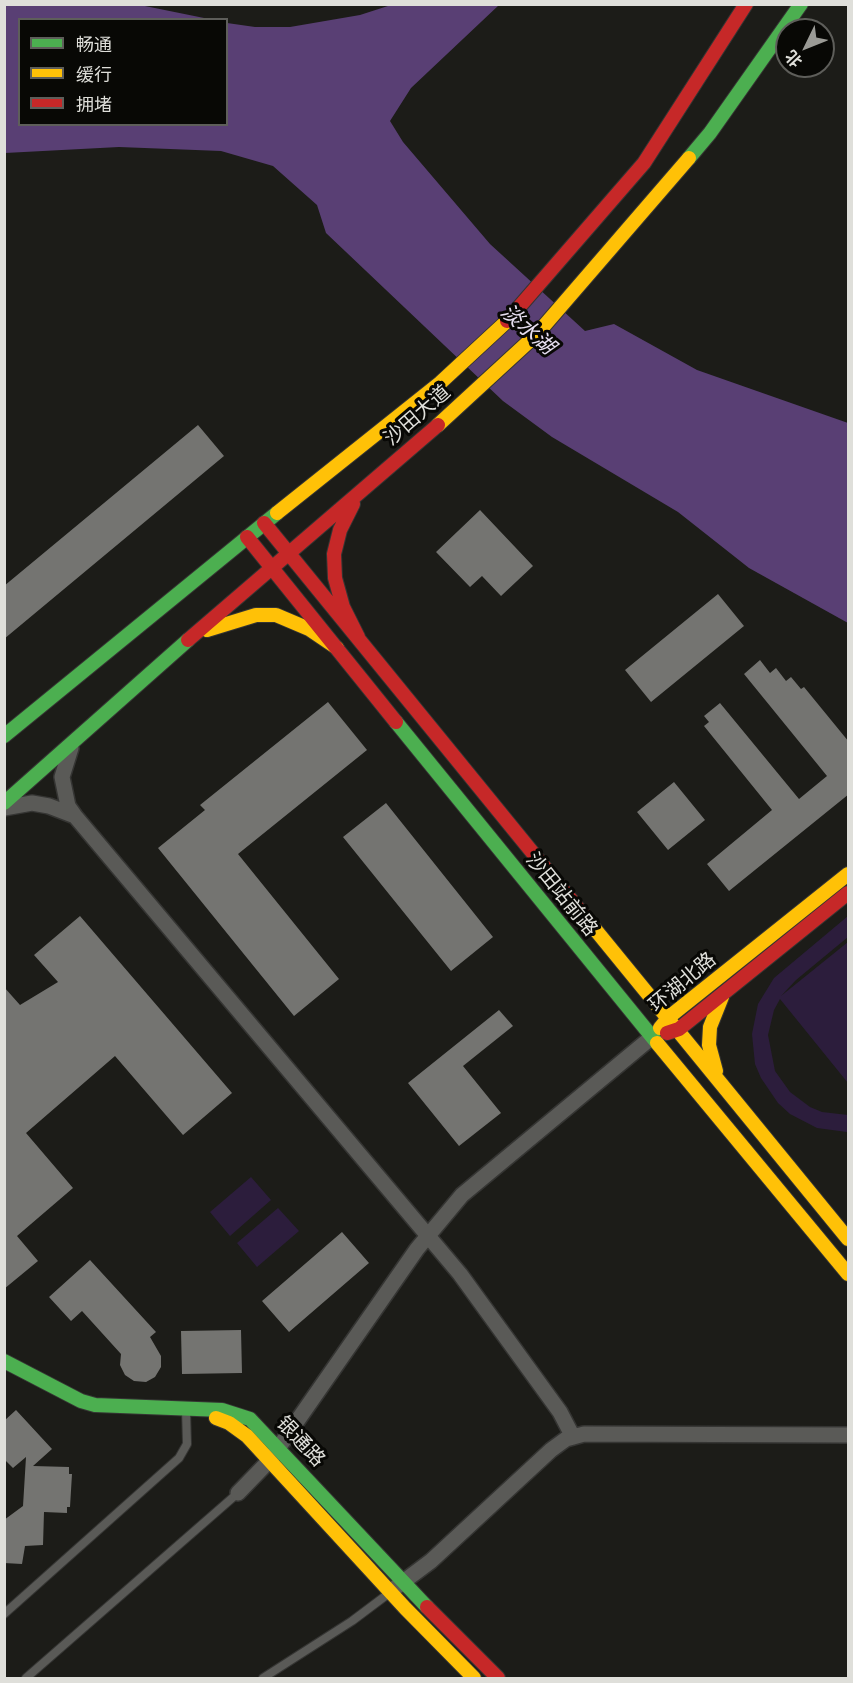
<!DOCTYPE html>
<html>
<head>
<meta charset="utf-8">
<style>
	body { margin:0 }
	#map { position:relative; width:853px; height:1683px; overflow:hidden; background:#1c1c18; font-family:"Archivo Narrow","Noto Sans SC",sans-serif }
	canvas { display:block }
	.frame { position:absolute; inset:0; border:6px solid #dfdfda; pointer-events:none }
	.legend { position:absolute; left:18px; top:18px; width:210px; height:108px; box-sizing:border-box; background:#080805; border:2px solid #5e5e5a; margin:0; padding:8px 10px; list-style:none; font-size:18px; color:#dfdfda }
	.legend li { display:flex; align-items:center; gap:12px; height:30px }
	.legend b { width:30px; border:2px solid #5e5e5a }
	.north { position:absolute; left:775px; top:18px; width:60px; height:60px; box-sizing:border-box; background:#080805; border:2px solid #5e5e5a; border-radius:50%; rotate:227deg; font-size:16px; font-weight:700; line-height:24px; text-align:center; color:#dfdfda }
	.north::after { content:''; display:block; margin:auto; width:21px; height:27px; background:#9b9b96; clip-path:polygon(50% 0,100% 100%,50% 72%,0 100%) }
</style>
</head>
<body>
<div id="map">
<canvas width="853" height="1683"></canvas>
<div class="frame"></div>
<ul class="legend">
<li><b style="height:8px;background:#4caf50"></b>畅通</li>
<li><b style="height:8px;background:#ffc107"></b>缓行</li>
<li><b style="height:8px;background:#c62828"></b>拥堵</li>
</ul>
<div class="north">北</div>
</div>
<script>
const c = document.querySelector('canvas').getContext('2d');
c.lineJoin = 'round';
function fillPath(path, color) { c.fillStyle = color; c.fill(path, 'evenodd'); }
const toPath = rows => new Path2D(rows.map(r => 'M' + r).join(''));
function strokePath(path, color, width, dash) { c.strokeStyle = color; c.lineWidth = width; c.lineCap = dash ? 'butt' : 'round'; c.setLineDash(dash || []); c.stroke(path); }
function label(font, color, halo, rows, align = 'center') {
  c.font = font + ' "Archivo Narrow","Noto Sans SC",sans-serif'; c.lineWidth = 6; c.setLineDash([]); c.textBaseline = 'middle'; c.strokeStyle = halo; c.fillStyle = color; for (const [text, x, y, turn = 0] of rows) {
    c.save(); c.translate(x, y); c.rotate((+turn || 0) * Math.PI / 180); c.textAlign = isNaN(turn) ? turn : align; if (halo) c.strokeText(text, 0, 0); c.fillText(text, 0, 0); c.restore();
  }
}
fillPath(toPath([
	[848,916,848,937,796,980,781,996,848,942,848,1083,780,999,774,1010,768,1035,775,1071,790,1092,810,1107,822,1112,848,1115,847,1132,817,1128,790,1114,778,1103,761,1078,755,1064,752,1034,758,1004,774,978],
	[251,1177,271,1200,230,1236,210,1212],
	[278,1208,299,1231,257,1267,237,1243]
]), '#2c1d3c');
fillPath(toPath([
	[5,5,140,5,209,19,20,20,20,124,226,124,227,23,255,27,290,27,360,15,391,5,499,5,411,88,390,121,403,142,490,244,585,331,614,324,697,370,848,423,848,623,749,568,678,512,552,437,503,401,326,233,317,205,273,166,221,151,119,147,5,153]
]), '#593f74');
fillPath(toPath([
	[198,425,224,456,4,639,4,586],
	[480,510,533,566,501,596,482,576,470,587,436,552],
	[718,594,744,626,651,702,625,670],
	[760,660,770,673,776,668,786,681,791,677,801,689,804,687,849,742,849,794,729,891,707,864,772,810,704,726,709,722,704,716,720,703,799,799,827,776,744,674],
	[328,702,367,750,238,854,339,979,294,1016,158,848,205,810,200,805],
	[674,782,705,820,668,850,637,812],
	[386,803,493,937,451,971,343,837],
	[80,916,232,1093,183,1135,115,1056,26,1133,73,1188,17,1236,38,1261,4,1289,4,987,20,1005,58,982,34,955],
	[499,1010,513,1026,463,1066,501,1113,459,1146,408,1083],
	[342,1232,369,1263,289,1332,262,1301],
	[90,1260,156,1332,150,1337,161,1356,161,1367,155,1377,146,1382,134,1381,125,1375,120,1365,121,1354,82,1311,71,1321,49,1297],
	[241,1330,242,1373,182,1374,181,1331],
	[16,1410,52,1449,33,1466,69,1467,69,1474,72,1474,70,1507,67,1507,67,1513,44,1512,43,1545,25,1546,22,1564,4,1563,4,1520,23,1506,26,1457,13,1468,4,1459,4,1421]
]), '#747471');
const lane = toPath([
	[4,1614,179,1458,187,1444,186,1410],
	[26,1678,238,1493],
	[263,1678,352,1621,388,1594]
]);
const street = toPath([
	[71,748,62,777,68,806,75,816,460,1274,560,1412,573,1437],
	[4,808,32,803,49,806,75,816],
	[238,1493,270,1460,417,1249,462,1195,652,1037],
	[395,1588,431,1561,551,1450,566,1439,584,1434,848,1435]
]);
const fast = toPath([
	[689,158,710,133,801,4],
	[396,722,657,1043],
	[4,736,277,513],
	[4,803,188,640],
	[4,1361,81,1401,95,1405,222,1410,250,1419,427,1607]
]);
const slow = toPath([
	[438,425,537,334,689,158],
	[277,513,440,383,507,321],
	[207,630,256,615,276,615,309,629,337,648],
	[585,917,848,1239],
	[660,1028,669,1017,848,874],
	[657,1043,848,1274],
	[716,1071,709,1045,710,1027,722,997],
	[216,1418,229,1423,247,1436,405,1608,474,1678]
]);
const jam = toPath([
	[507,321,644,163,746,4],
	[353,504,340,530,334,554,335,578,343,607,358,637],
	[264,523,585,917],
	[247,537,396,722],
	[188,640,438,425],
	[667,1033,679,1029,848,893],
	[427,1607,498,1678]
]);
strokePath(lane, '#353533', 10);
strokePath(street, '#353533', 18);
strokePath(fast, '#353533', 16);
strokePath(slow, '#353533', 16);
strokePath(jam, '#353533', 16);
strokePath(lane, '#5a5a57', 8);
strokePath(street, '#5a5a57', 15);
strokePath(fast, '#4caf50', 14);
strokePath(slow, '#ffc107', 14);
strokePath(jam, '#c62828', 14);
label('20px', '#dfdfda', '#080805', [
	["沙田大道",418,416,-41],
	["沙田站前路",561,895,51],
	["环湖北路",683,983,-40],
	["银通路",300,1442,47]
]);
label('italic 21px', '#e7dff1', '#080805', [
	["淡水湖",527,330,41]
]);
</script>
</body>
</html>
